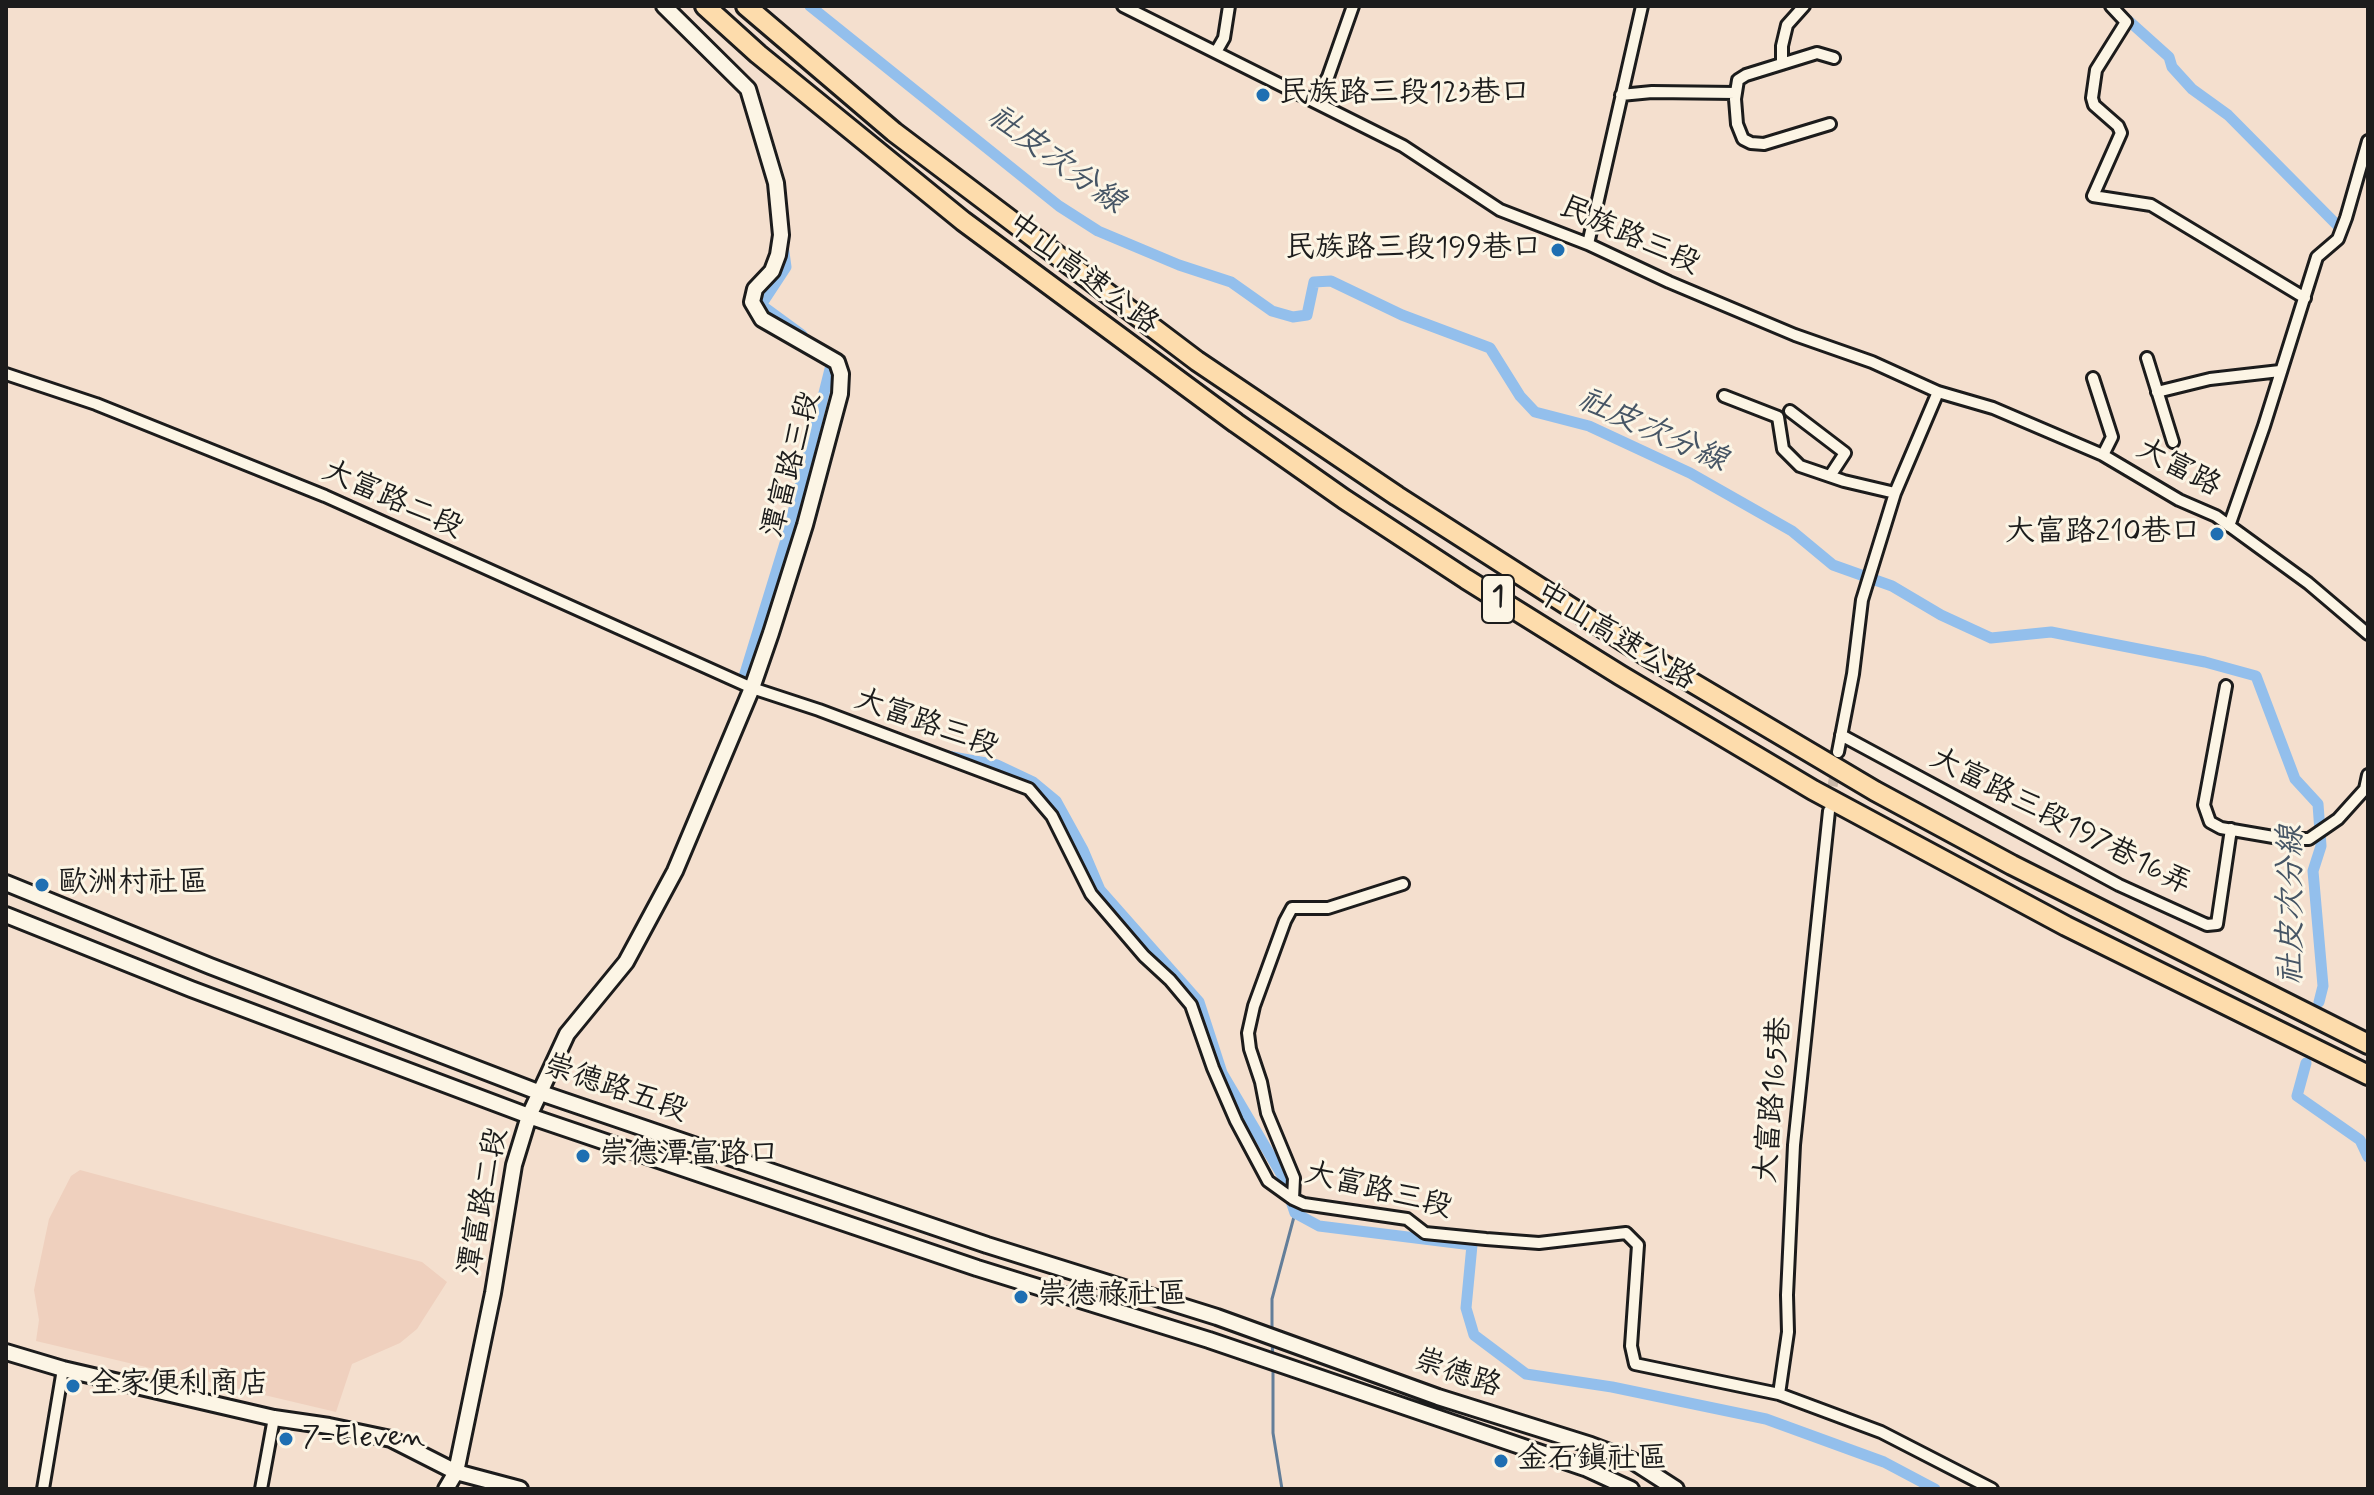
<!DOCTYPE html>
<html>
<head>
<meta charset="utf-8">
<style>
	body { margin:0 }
	#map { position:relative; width:2374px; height:1495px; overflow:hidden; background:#f4dfce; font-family:Mynerve,sans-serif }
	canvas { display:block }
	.frame { position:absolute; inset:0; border:8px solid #1c1c1c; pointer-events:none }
</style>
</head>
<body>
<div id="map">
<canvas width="2374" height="1495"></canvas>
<div class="frame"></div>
</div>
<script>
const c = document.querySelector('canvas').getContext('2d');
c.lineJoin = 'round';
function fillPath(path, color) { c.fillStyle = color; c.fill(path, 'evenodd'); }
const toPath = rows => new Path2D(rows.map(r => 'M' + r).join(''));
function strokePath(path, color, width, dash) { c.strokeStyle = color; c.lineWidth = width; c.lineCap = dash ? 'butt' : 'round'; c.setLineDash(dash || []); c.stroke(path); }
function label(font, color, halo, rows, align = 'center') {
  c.font = font + ' Mynerve,"LXGW WenKai TC",sans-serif'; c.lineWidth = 6; c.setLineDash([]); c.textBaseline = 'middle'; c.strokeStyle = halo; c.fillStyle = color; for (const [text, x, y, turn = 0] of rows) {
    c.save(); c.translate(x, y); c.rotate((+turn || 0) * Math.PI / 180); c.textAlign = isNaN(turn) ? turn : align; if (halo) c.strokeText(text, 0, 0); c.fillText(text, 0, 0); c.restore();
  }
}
fillPath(toPath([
	[80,1170,422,1262,447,1282,417,1329,400,1343,352,1364,336,1412,36,1341,39,1320,34,1290,49,1219,71,1176]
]), '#efd0be');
strokePath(toPath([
	[1272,1330,1272,1299,1295,1213],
	[1272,1342,1273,1358],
	[1273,1366,1273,1433,1282,1489]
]), '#637e99', 3);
strokePath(toPath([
	[810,6,1059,206,1098,231,1179,265,1231,282,1272,311,1293,317,1307,315,1314,282,1331,281,1402,315,1490,348,1520,396,1535,412,1589,426,1690,473,1792,531,1833,565,1892,586,1941,615,1991,638,2051,632,2205,662,2256,676,2295,779,2318,804,2321,846,2313,871,2323,986,2319,1002],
	[2120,13,2169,57,2172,67,2192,89,2228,115,2339,227],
	[783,245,786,267,761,305,802,335],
	[751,687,742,683,785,543,816,425,832,361,827,357],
	[947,756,997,765,1033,782,1056,801,1083,850,1100,890,1199,1002,1222,1073,1283,1177,1295,1213,1319,1226,1472,1245,1466,1308,1474,1335,1526,1374,1612,1387,1766,1419,1884,1462,1935,1489],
	[2306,1063,2297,1096,2360,1140,2368,1157]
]), '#93bfec', 11);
strokePath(toPath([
	[1830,801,1836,766]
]), '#c9b8aa', 10, [10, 5]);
const street = toPath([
	[1123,6,1403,146,1500,210,1588,244,1669,282,1795,335,1872,362,1938,392,1993,408,2103,455,2179,500,2216,516,2308,583,2368,634],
	[2111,6,2126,22,2096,70,2092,98,2094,105,2118,126,2121,133,2093,196,2151,205,2305,298],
	[1216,52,1224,38,1229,6],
	[1782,64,1782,46,1787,25,1804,6],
	[1621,95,1652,92,1736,93],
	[1313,101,1328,77,1353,6],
	[1830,124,1764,144,1751,143,1743,139,1737,124,1735,99,1738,80,1746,75,1817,53,1834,58],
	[1588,244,1642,6],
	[2147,358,2173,442],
	[6,374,96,404,325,496,752,688,819,710,1029,789,1052,816,1091,894,1144,956,1170,980,1191,1005,1213,1068,1236,1121,1268,1181,1293,1199,1304,1204,1407,1219,1425,1233,1486,1239,1539,1243,1626,1233,1638,1245,1631,1346,1635,1364,1779,1394,1881,1432,1992,1489],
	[2093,378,2112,437,2103,455],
	[2157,392,2210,379,2280,371],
	[1724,396,1778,417,1783,449,1800,466,1844,481,1895,493],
	[1790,411,1845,453,1830,476],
	[2229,526,2264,426,2317,257,2338,239,2346,218,2368,141],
	[2226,686,2204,805,2210,822,2221,828,2285,839,2309,839,2338,819,2365,789,2368,775],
	[1841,735,2119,885,2207,925,2217,924,2231,829],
	[1838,752,1853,674,1862,600,1895,493,1938,392],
	[1293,1199,1294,1178,1267,1113,1261,1082,1250,1049,1248,1033,1254,1006,1285,921,1292,908,1328,908,1403,884],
	[1779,1394,1788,1332,1787,1295,1794,1145,1829,811],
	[43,1489,63,1369],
	[261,1489,274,1418]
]);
const secondary = toPath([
	[6,883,210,966,538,1092,987,1245,1217,1317,1438,1397,1591,1445,1631,1460,1676,1489],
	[6,915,191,989,529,1116,977,1268,1209,1340,1585,1468,1631,1489],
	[6,1352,63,1369,274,1418,329,1426,391,1439,456,1472,520,1489],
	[446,1489,456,1472,493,1293,514,1165,529,1116,567,1034,626,962,675,871,752,688,771,633,805,525,840,394,841,374,837,362,762,319,752,302,755,289,772,271,778,255,781,235,776,183,748,89,664,6]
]);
const highway = toPath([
	[705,6,758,54,963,221,1236,423,1344,499,1466,579,1620,675,1813,790,2066,926,2368,1075],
	[746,6,894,132,1197,361,1397,496,1639,651,1875,791,2012,865,2368,1044]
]);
strokePath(street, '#1c1c1c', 16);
strokePath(secondary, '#1c1c1c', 20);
strokePath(highway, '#1c1c1c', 24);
strokePath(street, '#fcf5e5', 10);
strokePath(secondary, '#fcf5e5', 14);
strokePath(highway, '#fddcac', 18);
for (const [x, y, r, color] of [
	[1263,95,8,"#1f6fb2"],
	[1558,250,8,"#1f6fb2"],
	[2217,534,8,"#1f6fb2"],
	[42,885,8,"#1f6fb2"],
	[583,1156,8,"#1f6fb2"],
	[1021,1297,8,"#1f6fb2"],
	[73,1386,8,"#1f6fb2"],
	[286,1439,8,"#1f6fb2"],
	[1501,1461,8,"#1f6fb2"]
]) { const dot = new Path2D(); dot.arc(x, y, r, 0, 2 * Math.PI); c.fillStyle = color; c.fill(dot); strokePath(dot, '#fcf5e5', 3); }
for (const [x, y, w] of [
	[1498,599,32]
]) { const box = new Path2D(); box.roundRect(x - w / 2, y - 24, w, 48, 6); c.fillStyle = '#fcf5e5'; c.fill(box); strokePath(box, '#1c1c1c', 2); }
label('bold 28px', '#1c1c1c', null, [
	["1",1498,599]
]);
label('30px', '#1c1c1c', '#fcf5e5', [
	["民族路三段123巷口",1279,95],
	["民族路三段199巷口",1542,250,"right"],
	["大富路210巷口",2201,534,"right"],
	["歐洲村社區",58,885],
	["崇德潭富路口",599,1156],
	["崇德祿社區",1037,1297],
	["全家便利商店",89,1386],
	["7-Eleven",302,1439],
	["金石鎮社區",1517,1461]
], 'left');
label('30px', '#1c1c1c', '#fcf5e5', [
	["民族路三段",1629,237,24],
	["中山高速公路",1082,275,37],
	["潭富路三段",793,465,-75],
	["大富路",2178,469,28],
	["大富路二段",392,501,24],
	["中山高速公路",1615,638,31],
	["大富路三段",926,725,20],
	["大富路三段197巷16弄",2060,823,27],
	["崇德路五段",615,1090,19],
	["大富路165巷",1775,1100,-85],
	["大富路三段",1378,1192,14],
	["潭富路二段",485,1202,-79],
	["崇德路",1457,1375,19]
]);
label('italic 32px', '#465565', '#fcf5e5', [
	["社皮次分線",1055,161,36],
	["社皮次分線",1652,432,24],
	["社皮次分線",2293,905,-90]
]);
</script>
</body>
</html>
